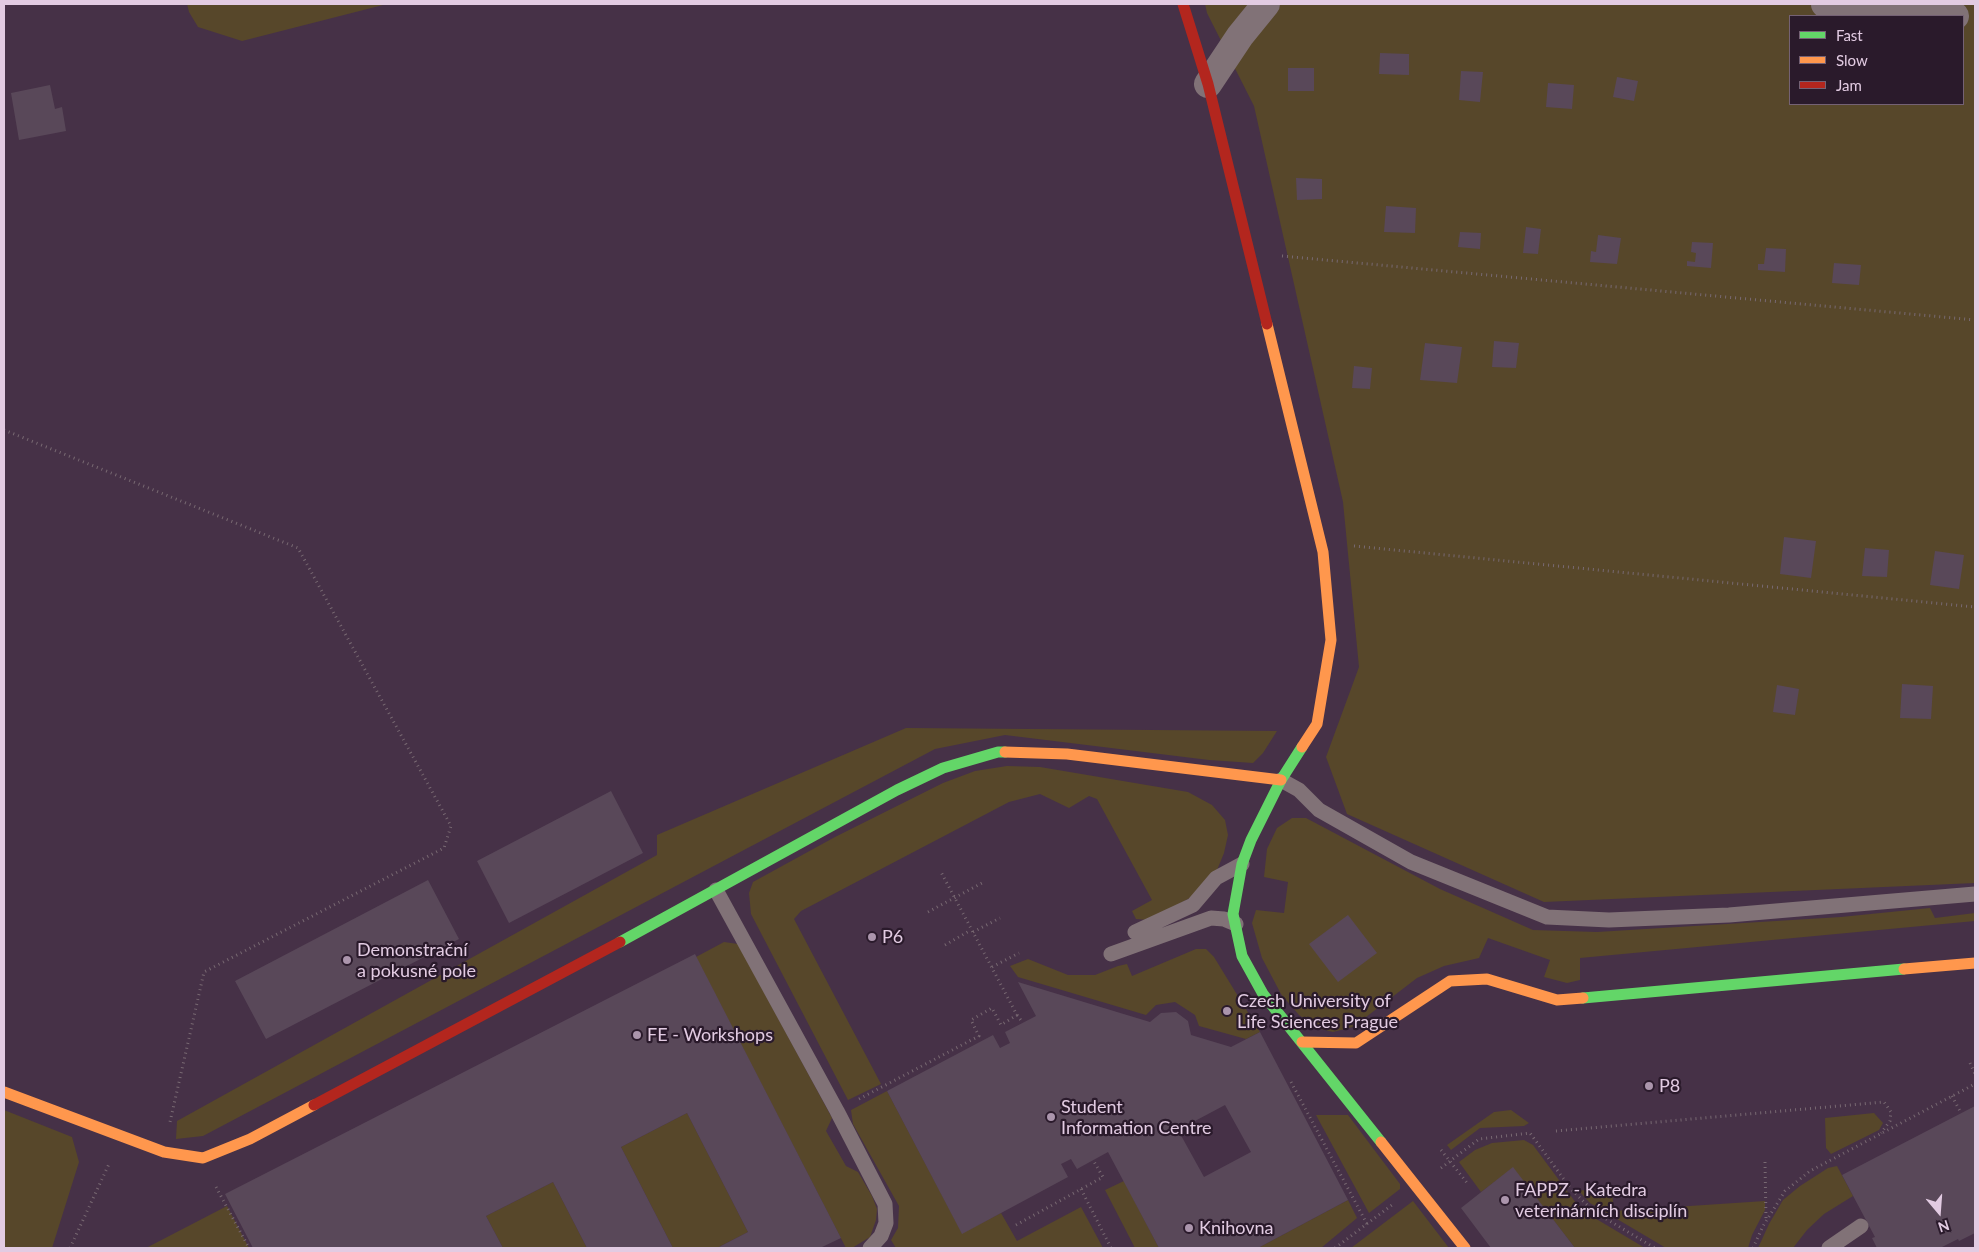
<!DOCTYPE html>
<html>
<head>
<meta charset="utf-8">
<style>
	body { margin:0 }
	#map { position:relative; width:1979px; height:1252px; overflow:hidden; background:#463147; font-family:Lato,sans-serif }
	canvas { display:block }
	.frame { position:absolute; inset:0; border:5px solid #e2cbe2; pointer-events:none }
	.legend { position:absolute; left:1789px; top:15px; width:175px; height:90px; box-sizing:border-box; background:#2a1a2b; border:1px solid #746174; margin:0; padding:6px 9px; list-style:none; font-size:15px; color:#e2cbe2 }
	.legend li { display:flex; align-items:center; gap:10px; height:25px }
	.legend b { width:25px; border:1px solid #746174 }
	.north { position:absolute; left:1914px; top:1187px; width:50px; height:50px; -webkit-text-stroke:4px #2a1a2b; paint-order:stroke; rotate:162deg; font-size:14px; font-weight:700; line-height:20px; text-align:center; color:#e2cbe2 }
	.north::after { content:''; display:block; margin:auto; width:18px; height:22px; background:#e2cbe2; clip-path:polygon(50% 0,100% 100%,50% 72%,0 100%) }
</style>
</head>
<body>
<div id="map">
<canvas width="1979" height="1252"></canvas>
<div class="frame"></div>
<ul class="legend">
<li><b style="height:6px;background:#63d668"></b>Fast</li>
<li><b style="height:6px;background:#ff974d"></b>Slow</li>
<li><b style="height:6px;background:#b3261e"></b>Jam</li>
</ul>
<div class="north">N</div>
</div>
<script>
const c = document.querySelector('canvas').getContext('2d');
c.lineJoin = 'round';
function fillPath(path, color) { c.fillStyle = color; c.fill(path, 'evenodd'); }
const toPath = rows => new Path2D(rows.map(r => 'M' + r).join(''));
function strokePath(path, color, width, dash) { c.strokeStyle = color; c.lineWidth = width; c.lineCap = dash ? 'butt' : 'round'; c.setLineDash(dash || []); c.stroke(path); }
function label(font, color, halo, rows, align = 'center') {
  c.font = font + ' Lato,sans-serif'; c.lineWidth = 4.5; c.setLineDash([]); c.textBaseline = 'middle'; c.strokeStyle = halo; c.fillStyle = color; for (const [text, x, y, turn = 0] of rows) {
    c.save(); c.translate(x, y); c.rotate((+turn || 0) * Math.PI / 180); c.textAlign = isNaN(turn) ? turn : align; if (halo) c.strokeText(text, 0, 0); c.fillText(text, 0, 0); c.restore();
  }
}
fillPath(toPath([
	[187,4,387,4,242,41,198,27,189,12],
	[1205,4,1975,4,1975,883,1544,902,1347,814,1326,757,1359,667,1343,502,1254,106,1207,13],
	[1790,16,1963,16,1963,104,1790,104],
	[906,728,1277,731,1263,753,1253,763,1209,760,1005,735,935,749,203,1136,176,1139,177,1121,657,855,657,835],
	[1007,766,1040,767,1188,792,1212,805,1225,820,1228,835,1224,853,1215,875,1199,893,1149,920,1136,919,1132,911,1152,900,1097,799,1089,796,1069,808,1040,794,1009,802,801,911,794,919,881,1084,848,1100,751,914,749,893,753,882,835,837,943,783,975,771],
	[1292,818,1306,818,1440,889,1533,930,1597,932,1841,917,1930,908,1935,918,1975,913,1975,921,1580,958,1580,980,1567,983,1544,977,1550,960,1488,938,1479,958,1444,966,1417,978,1353,1027,1333,1032,1317,1028,1299,1015,1281,994,1262,958,1252,923,1256,910,1284,913,1288,882,1264,877,1267,849,1277,828],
	[724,942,738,944,832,1118,826,1131,846,1166,858,1172,872,1196,877,1209,876,1220,870,1237,852,1248,846,1248,696,957],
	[1196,949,1206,949,1214,957,1260,1032,1246,1039,1199,1026,1195,1015,1175,1002,1156,1005,1146,1015,1018,977,1010,966,1028,959,1068,975,1095,975,1118,966,1127,964,1132,976],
	[887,1091,962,1233,1001,1213,1017,1241,1081,1207,1103,1248,896,1248,891,1240,898,1228,899,1206,853,1124,851,1110],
	[4,1110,72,1137,79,1162,52,1248,4,1248],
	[1511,1110,1529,1123,1524,1126,1480,1128,1451,1150,1447,1145,1494,1112],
	[687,1113,748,1232,717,1248,673,1248,621,1147],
	[1874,1113,1883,1123,1879,1130,1831,1154,1826,1148,1825,1118],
	[1316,1115,1348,1115,1400,1184,1400,1189,1369,1213],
	[1524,1140,1533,1145,1576,1203,1588,1214,1645,1248,1575,1248,1513,1168,1481,1192,1459,1162,1475,1150,1492,1143],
	[1837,1166,1853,1196,1824,1214,1807,1230,1793,1248,1758,1248,1769,1224,1783,1200,1800,1186,1828,1168],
	[1124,1181,1159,1248,1135,1248,1105,1190],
	[553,1182,587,1248,503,1248,486,1216],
	[1578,1190,1612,1192,1614,1211,1765,1201,1765,1210,1752,1235,1748,1248,1666,1248,1590,1203],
	[1348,1200,1357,1218,1321,1248,1258,1248],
	[1413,1201,1449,1248,1351,1248],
	[227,1206,249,1248,146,1248]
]), '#57472a');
fillPath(toPath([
	[1380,53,1409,54,1409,75,1379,74],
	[1288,68,1314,68,1314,91,1288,91],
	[1461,71,1483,72,1480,102,1459,100],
	[1617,77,1638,81,1634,101,1613,97],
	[1548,83,1574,85,1572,109,1546,107],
	[50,85,55,109,62,107,66,131,19,140,11,93],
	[1296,178,1322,179,1322,199,1297,200],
	[1386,206,1416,208,1415,233,1384,232],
	[1526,227,1541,229,1538,254,1523,253],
	[1460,232,1481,233,1480,249,1458,247],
	[1598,235,1621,238,1617,264,1590,262,1591,251,1596,252],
	[1692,242,1713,243,1711,268,1687,266,1687,261,1695,262,1696,253,1691,252],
	[1766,248,1786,249,1785,272,1758,270,1758,264,1764,264],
	[1834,263,1861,265,1859,285,1832,283],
	[1494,341,1519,343,1516,368,1492,367],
	[1425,343,1462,347,1457,383,1420,380],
	[1354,366,1372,368,1370,389,1352,388],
	[1784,537,1816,541,1811,578,1780,574],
	[1865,548,1889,550,1887,577,1862,576],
	[1935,551,1964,555,1959,589,1930,585],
	[1902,684,1933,686,1931,719,1900,718],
	[1777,685,1799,689,1795,715,1773,712],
	[611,791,643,853,509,923,477,861],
	[428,880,459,939,266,1039,235,981],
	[1348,915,1377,953,1338,982,1309,944],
	[695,954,841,1238,820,1248,717,1248,748,1232,687,1113,621,1147,673,1248,587,1248,553,1182,486,1216,503,1248,253,1248,225,1194],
	[1018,982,1150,1022,1161,1013,1176,1012,1188,1021,1191,1035,1231,1047,1260,1032,1348,1200,1258,1248,1159,1248,1108,1152,1077,1169,1071,1159,1061,1164,1068,1177,962,1234,887,1091,993,1035,1000,1048,1010,1043,1005,1032,1036,1016],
	[1225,1105,1251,1152,1204,1177,1178,1130],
	[1975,1106,1975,1233,1959,1241,1958,1239,1940,1248,1877,1248,1872,1238,1875,1237,1842,1175],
	[1513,1167,1575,1248,1491,1248,1461,1208]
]), '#594859');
strokePath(toPath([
	[1282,256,1975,320],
	[4,430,298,548,451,826,444,848,204,972,170,1122],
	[1354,546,1975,607],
	[928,912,982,883],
	[973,932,1000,918],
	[945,945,971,930],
	[992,967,1019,953],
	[1017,1015,1023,1023],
	[1970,1063,1975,1074],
	[1291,1082,1367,1224],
	[1952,1096,1961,1113],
	[859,1099,979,1036,971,1020,992,1008,1001,1025,1017,1015,941,872],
	[1556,1131,1884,1102,1891,1112,1890,1121,1881,1133],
	[1441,1150,1468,1184],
	[1765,1162,1766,1220],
	[1441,1168,1479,1139,1530,1133,1571,1189,1593,1211,1655,1248],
	[216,1187,249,1248],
	[1081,1189,1111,1248],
	[1016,1225,1103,1177,1093,1160],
	[70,1248,109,1164],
	[1335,1248,1392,1205],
	[1753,1248,1763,1226,1785,1191,1810,1171,1975,1084]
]), '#786972', 3, [1, 4]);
strokePath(toPath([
	[1281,780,1299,790,1319,810,1411,862,1547,917,1609,920,1729,915,1975,894],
	[716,890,837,1111,885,1204,886,1223,881,1236,870,1248],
	[1135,932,1193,905,1216,878,1242,864],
	[1111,954,1211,918,1224,919,1236,924],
	[1829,1248,1861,1226]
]), '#817277', 15);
strokePath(toPath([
	[1825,4,1955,16],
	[1208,84,1240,36,1266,4]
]), '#817277', 28);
strokePath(toPath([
	[1302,747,1281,780,1251,840,1242,864,1233,914,1242,956,1263,994,1381,1142],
	[620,942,897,790,943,768,998,752,1005,752],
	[1583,998,1904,969]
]), '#63d668', 11);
strokePath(toPath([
	[1267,324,1323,552,1331,640,1317,724,1302,747],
	[1005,752,1067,754,1281,780],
	[1904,969,1975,963],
	[1302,1042,1356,1043,1450,981,1487,979,1557,1000,1583,998],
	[4,1092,164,1152,203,1158,250,1139,314,1105],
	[1381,1142,1465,1248]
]), '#ff974d', 11);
strokePath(toPath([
	[1183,4,1208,84,1267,324],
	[314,1105,620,942]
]), '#b3261e', 11);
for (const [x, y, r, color] of [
	[872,937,5,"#ab95ac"],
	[347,960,5,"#ab95ac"],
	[1227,1011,5,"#ab95ac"],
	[637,1035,5,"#ab95ac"],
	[1649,1086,5,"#ab95ac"],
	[1051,1117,5,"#ab95ac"],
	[1505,1200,5,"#ab95ac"],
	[1189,1228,5,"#ab95ac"]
]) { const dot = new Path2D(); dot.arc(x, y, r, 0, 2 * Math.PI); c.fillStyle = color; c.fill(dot); strokePath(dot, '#2a1a2b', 2); }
label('18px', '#e2cbe2', '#2a1a2b', [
	["P6",882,937],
	["Demonstrační",357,950],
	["a pokusné pole",357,971],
	["Czech University of",1237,1001],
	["Life Sciences Prague",1237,1022],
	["FE - Workshops",647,1035],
	["P8",1659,1086],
	["Student",1061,1107],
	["Information Centre",1061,1128],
	["FAPPZ - Katedra",1515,1190],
	["veterinárních disciplín",1515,1211],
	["Knihovna",1199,1228]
], 'left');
</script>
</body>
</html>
